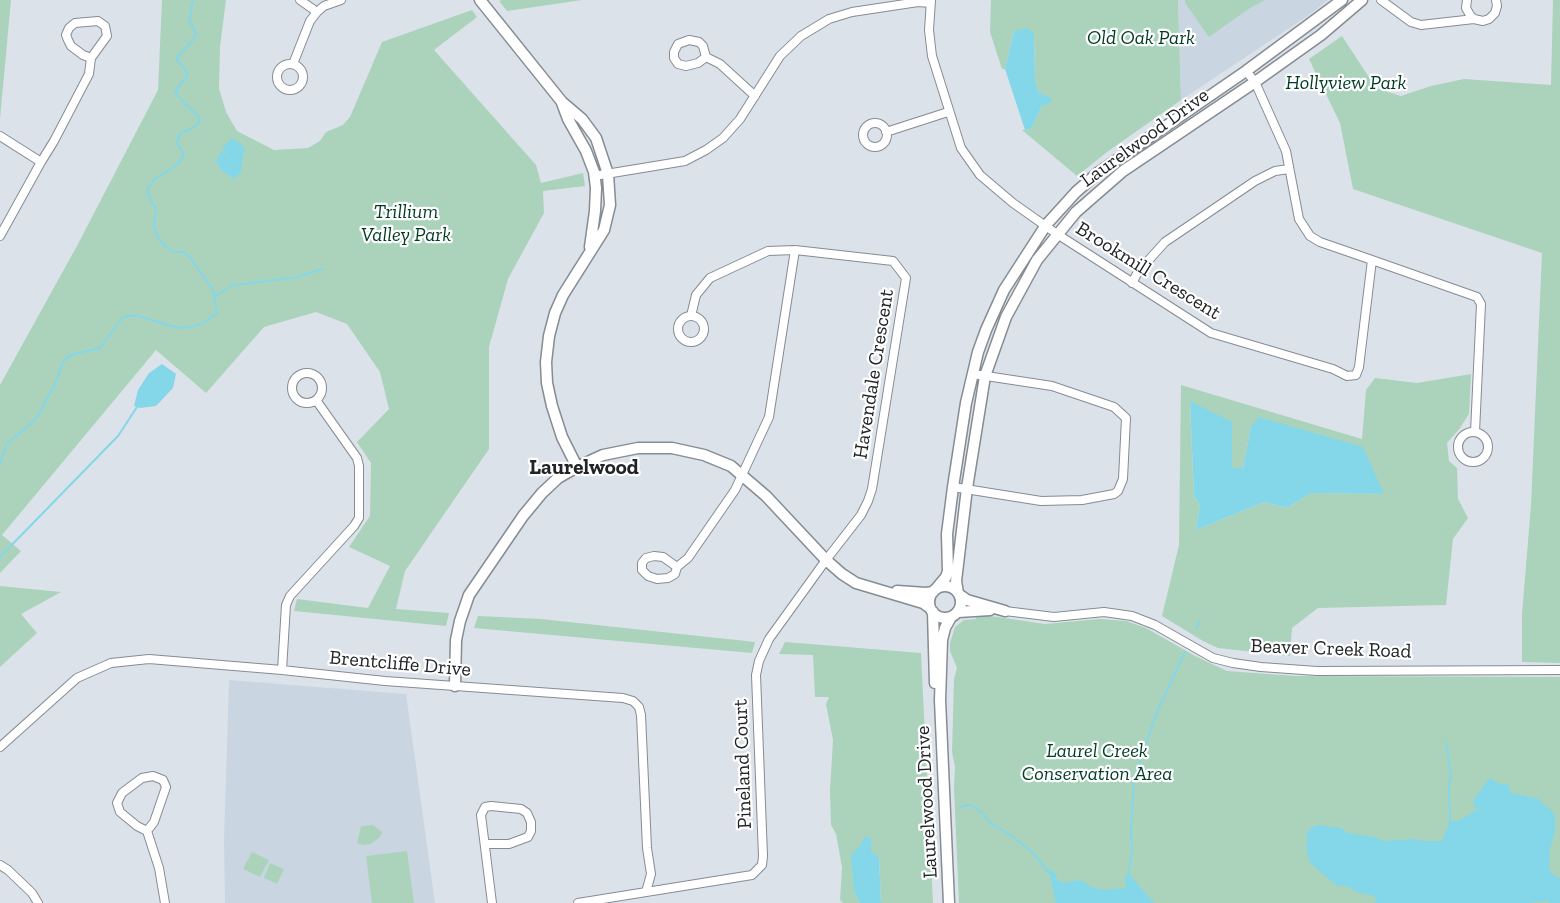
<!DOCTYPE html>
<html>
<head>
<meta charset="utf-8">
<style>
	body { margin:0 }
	canvas { display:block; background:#dbe2e9 }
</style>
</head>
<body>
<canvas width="1560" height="903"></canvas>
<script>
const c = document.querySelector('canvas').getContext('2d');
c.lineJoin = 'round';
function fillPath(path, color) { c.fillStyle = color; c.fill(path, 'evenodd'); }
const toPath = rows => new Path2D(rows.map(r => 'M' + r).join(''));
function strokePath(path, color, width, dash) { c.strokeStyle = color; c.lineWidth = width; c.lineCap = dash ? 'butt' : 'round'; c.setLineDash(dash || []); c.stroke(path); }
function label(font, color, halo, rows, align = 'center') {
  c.font = font + ' "Zilla Slab",serif'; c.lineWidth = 4.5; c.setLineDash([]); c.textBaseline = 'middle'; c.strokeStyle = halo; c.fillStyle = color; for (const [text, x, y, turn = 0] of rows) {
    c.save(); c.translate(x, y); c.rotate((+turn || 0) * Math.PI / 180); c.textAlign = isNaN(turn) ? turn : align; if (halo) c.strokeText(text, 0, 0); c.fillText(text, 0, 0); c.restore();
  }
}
fillPath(toPath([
	[1178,0,1328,0,1309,15,1181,100],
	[229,680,406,694,435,903,225,903,224,840]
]), '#c9d6e2');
fillPath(toPath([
	[0,0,11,0,0,119],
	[162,0,226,0,220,47,219,88,226,112,237,131,274,150,308,148,320,141,326,132,343,125,350,117,382,42,472,10,477,17,434,50,536,165,541,183,583,173,585,186,543,191,544,213,508,279,489,347,489,449,405,571,396,609,449,613,446,626,294,611,297,599,368,608,390,566,349,547,370,516,371,463,357,442,389,409,380,372,347,324,316,312,264,327,206,393,156,350,2,535,21,551,0,573,0,385,78,244,158,90],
	[502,0,582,0,507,11,499,1],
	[991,0,1178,0,1181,100,1107,152,1077,176,1022,130,1031,129,1042,106,1050,98,1038,93,1035,79,1034,34,1014,31,1005,69,1002,69,990,32],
	[1185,0,1265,0,1250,8,1209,37,1185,3],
	[1553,0,1560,0,1560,663,1522,662,1522,614,1531,505,1542,253,1353,189,1340,123,1309,59,1342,36,1376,88,1401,96,1431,86,1464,79,1551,85],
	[1471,374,1469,414,1460,428,1447,443,1449,461,1457,468,1458,499,1468,518,1453,539,1446,605,1318,608,1292,628,1290,656,1218,648,1203,641,1162,616,1179,545,1181,385,1362,439,1366,390,1375,378,1417,383],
	[1190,402,1231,468,1243,468,1251,427,1384,494,1311,493,1287,508,1264,502,1196,530,1200,505,1194,496],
	[0,586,61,592,21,614,37,633,0,667],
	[977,614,1045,624,1100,619,1126,621,1146,628,1195,656,1227,671,1295,676,1560,677,1560,903,959,903,954,788,955,767,952,752,954,679,957,668,950,651,950,643,955,627,964,620,976,619],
	[478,616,541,619,755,642,752,653,474,628],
	[785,642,921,653,933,903,881,903,879,857,854,890,860,903,843,903,840,900,842,867,836,834,831,825,830,791,833,740,826,704,829,697,815,697,813,655,779,654],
	[373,825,382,832,380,837,371,844,363,845,357,843,361,826],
	[407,851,414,903,372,903,366,856],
	[252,852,269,860,260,877,243,869],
	[270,863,284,869,277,884,264,878]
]), '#abd3bc');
fillPath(toPath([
	[1028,28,1034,34,1035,79,1038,92,1051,98,1051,103,1042,106,1031,129,1025,130,1005,69,1014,31],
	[232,138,241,144,246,151,243,154,241,172,234,179,221,170,216,161,221,151,228,156,222,148],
	[162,364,176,374,173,388,156,406,140,408,134,406,138,390,149,373],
	[1190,401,1232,422,1232,468,1243,468,1251,427,1259,417,1363,447,1384,494,1311,493,1287,508,1264,502,1196,530,1200,505,1194,496],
	[1490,778,1500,784,1508,784,1511,793,1539,799,1545,806,1552,810,1555,817,1555,831,1550,849,1549,869,1554,875,1560,879,1560,903,1549,903,1549,901,1529,903,1375,903,1377,899,1371,895,1359,893,1348,887,1336,885,1311,864,1307,854,1306,845,1308,838,1306,834,1312,827,1318,825,1341,828,1348,833,1374,837,1384,841,1416,839,1423,841,1442,841,1450,821,1458,821,1478,809,1473,805,1474,799],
	[865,836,871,839,871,851,879,857,881,903,860,903,854,891,851,855,860,846],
	[1046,869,1051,870,1056,874,1057,880,1063,883,1080,880,1094,888,1105,890,1126,888,1125,876,1129,874,1154,903,1056,903,1050,875,1045,871]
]), '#83d7e9');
strokePath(toPath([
	[214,297,233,285,298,277,322,269],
	[0,463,7,443,32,423,39,414,55,384,63,362,70,355,100,348,123,317,135,315,171,326,183,328,202,324,217,313,213,290,189,256,183,252,174,252,166,247,158,238,154,226,156,209,149,197,148,188,155,179,179,163,184,155,177,143,178,139,181,133,193,128,200,121,199,117,184,103,175,91,186,78,187,74,186,70,177,60,178,56,193,40,196,34,189,20,193,0],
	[0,557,118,436,137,407],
	[1196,629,1200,620],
	[1446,743,1451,774,1449,785,1450,821],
	[960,807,971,805,983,813,989,822,1012,836,1033,853,1046,869],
	[1129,874,1132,849,1131,831,1134,778,1157,712,1185,652]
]), '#83d7e9', 2);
const street = toPath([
	[300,0,317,12],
	[931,0,929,30,932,56,961,148,980,175,1013,203,1057,234,1211,333,1333,369,1347,376,1356,375,1359,367,1372,260,1320,242,1310,236,1299,219,1286,151,1255,82,1246,71],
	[1381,0,1411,22,1421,25,1474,19],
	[1467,0,1466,8,1470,15,1474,19,1483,21,1489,19,1495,13,1497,6,1496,0],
	[689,40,699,42,703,46,706,57,698,63,686,66,678,64,674,58,674,52,678,44,689,40],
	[706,57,720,64,755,96],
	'277 77a13 13 0 1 1 26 0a13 13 0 1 1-26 0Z',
	[293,64,310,21,317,12,324,6,341,0],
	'863 135a12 12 0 1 1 24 0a12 12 0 1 1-24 0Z',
	[886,132,948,112],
	[0,136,41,162],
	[594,176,685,161,706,150,723,138,740,119,780,56,801,36,829,19,852,12,918,2,931,3],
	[0,236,41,162,54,141,89,74,91,58,107,36,105,26,98,21,75,23,69,28,66,35,68,40,71,46,83,55,91,58],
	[1372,260,1477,297,1481,304,1475,432],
	[1132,283,1138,272,1165,242,1255,181,1275,171,1289,169],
	'678 329a13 13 0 1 1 26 0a13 13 0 1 1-26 0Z',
	'292 388a15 15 0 1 1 30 0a15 15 0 1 1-30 0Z',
	'1458 447a15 15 0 1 1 30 0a15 15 0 1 1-30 0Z',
	[953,487,1041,501,1082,500,1114,494,1118,491,1123,479,1126,418,1114,407,1052,386,973,374],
	[677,567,675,574,668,578,657,579,648,576,642,570,642,563,646,558,654,556,663,557,677,567,688,558,735,490,769,417,795,250],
	[1005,611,1054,617,1104,612,1132,616,1155,625,1213,658,1233,663,1261,667,1317,671,1560,670],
	[282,670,286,605,290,596,354,526,359,518,359,466,357,458,316,400],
	[0,747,77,678,111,663,149,659,282,670,385,681,623,698,633,701,639,707,641,715,647,848,651,874,646,892],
	[147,831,154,822,166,787,163,780,153,776,142,778,122,793,117,803,120,812,137,826,147,831,159,868,165,903],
	[485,844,509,844,528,837,531,831,531,822,527,813,521,809,491,806,485,807,481,815,492,903],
	[0,865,8,870,32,893,38,903],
	[578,903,752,875,762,865,763,856,756,675,759,661,769,639,826,560,861,515,868,501,872,489,906,278,893,261,795,250,768,251,710,278,696,295,691,316]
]);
const secondary = toPath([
	[480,0,562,102,582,119,596,138,608,174,610,205,604,230,563,295,555,313,549,336,546,362,547,383,552,406,562,437,577,467],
	[562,103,568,119,586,151,594,172,596,188,595,211,590,247],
	'929 602a16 16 0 1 1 32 0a16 16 0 1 1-32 0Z',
	[936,589,946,577,948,571,947,534,953,487,966,403,978,352,986,330,1004,290,1046,225,1076,192,1099,172,1246,71,1342,0],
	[897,591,926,593,933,592],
	[958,593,956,581,967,488,985,376,1006,317,1037,260,1076,212,1123,171,1255,82,1321,35,1362,0],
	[960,595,967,600,1005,611],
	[933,612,935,683],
	[958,612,990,610],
	[455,686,456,640,460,621,469,595,523,516,542,493,558,478,577,467,603,455,638,448,672,448,704,455,731,466,766,496,826,560,842,574,856,583,923,603,930,608],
	[949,903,940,700,942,640,945,628,951,617]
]);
strokePath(street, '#858c92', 10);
strokePath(secondary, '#858c92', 13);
strokePath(street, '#fff', 8);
strokePath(secondary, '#fff', 10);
label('italic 20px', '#013b24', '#fff', [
	["Old Oak Park",1141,38],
	["Hollyview Park",1346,83],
	["Trillium",406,212],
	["Valley Park",406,235],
	["Laurel Creek",1097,751],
	["Conservation Area",1097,774]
]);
label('20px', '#212426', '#fff', [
	["Laurelwood Drive",1145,138,-36],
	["Brookmill Crescent",1148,271,32],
	["Havendale Crescent",874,374,-81],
	["Beaver Creek Road",1331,649,2],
	["Brentcliffe Drive",400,664,5],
	["Pineland Court",743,764,-92],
	["Laurelwood Drive",927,802,-93]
]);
label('bold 21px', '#212426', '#fff', [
	["Laurelwood",584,468]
]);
</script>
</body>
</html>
